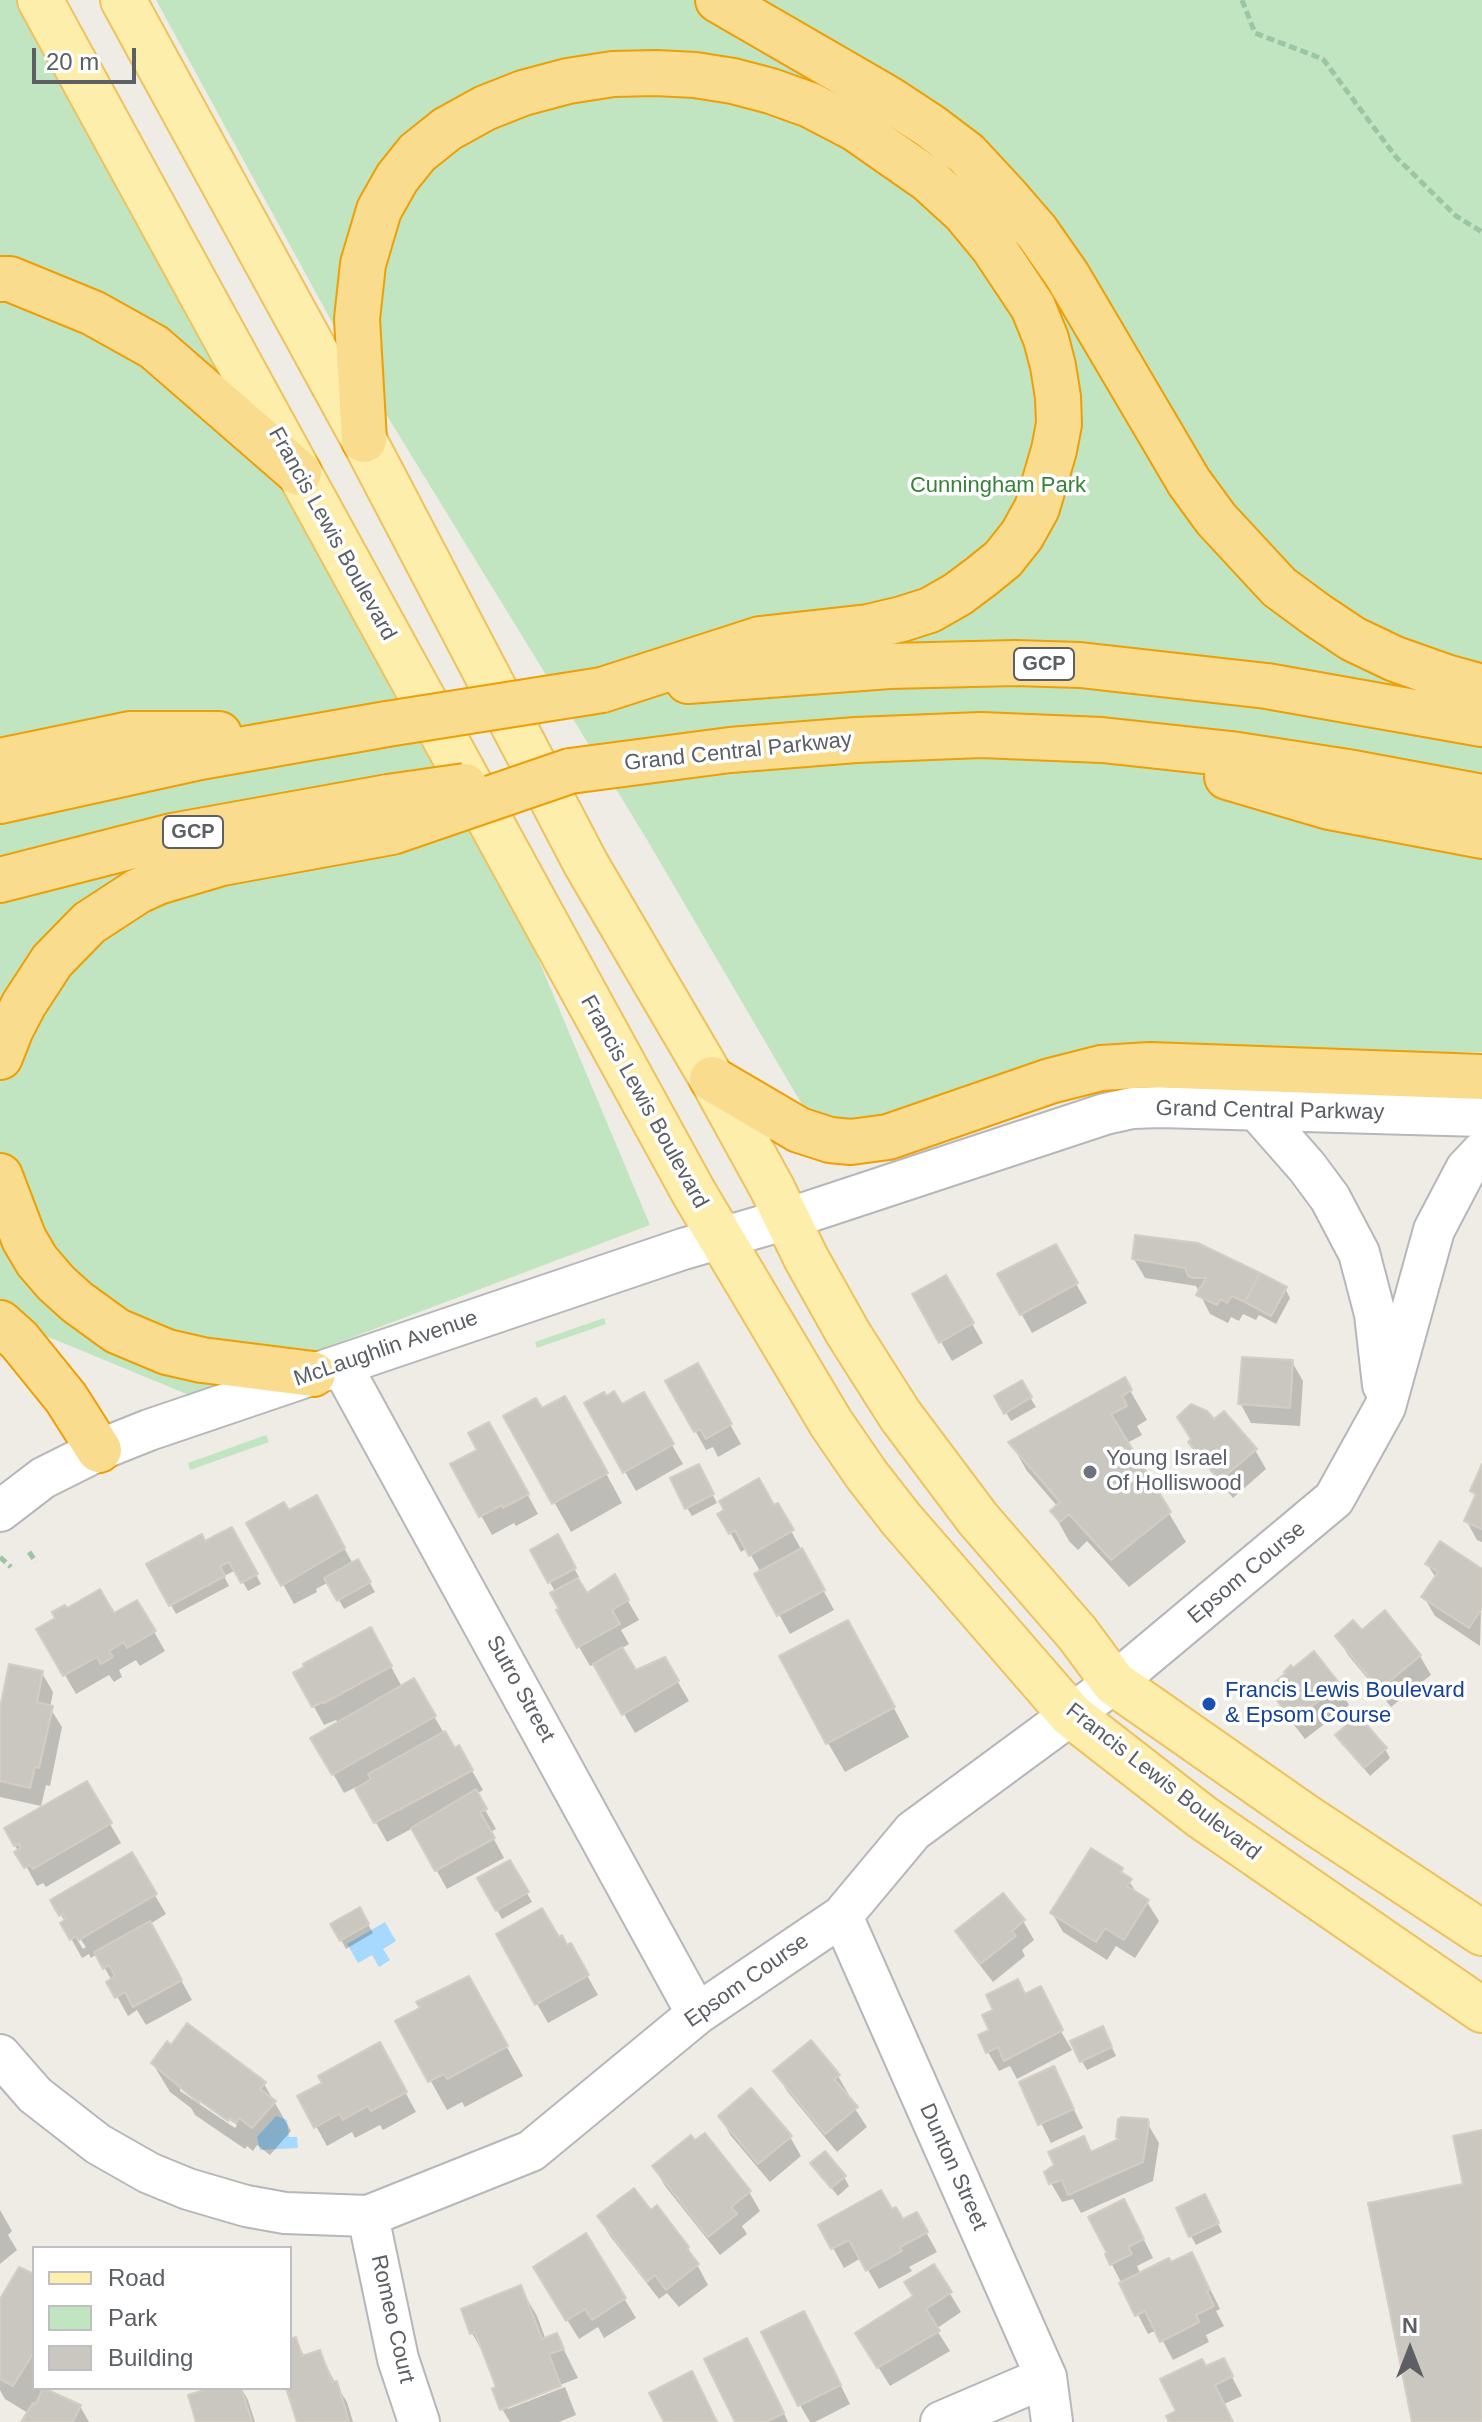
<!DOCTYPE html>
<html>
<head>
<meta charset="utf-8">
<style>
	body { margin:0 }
	#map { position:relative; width:1482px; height:2422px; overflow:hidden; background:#eeece4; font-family:Arial,sans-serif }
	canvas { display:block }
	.legend { position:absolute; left:32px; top:2246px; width:260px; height:144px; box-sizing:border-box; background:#fff; border:2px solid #bebfc1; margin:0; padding:10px 14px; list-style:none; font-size:24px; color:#5c6064 }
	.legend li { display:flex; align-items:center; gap:16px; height:40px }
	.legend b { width:40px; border:2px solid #bebfc1 }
	.north { position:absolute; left:1370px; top:2310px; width:80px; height:80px; -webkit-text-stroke:6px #fff; paint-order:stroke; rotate:0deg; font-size:22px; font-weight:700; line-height:32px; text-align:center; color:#5c6064 }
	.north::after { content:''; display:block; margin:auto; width:28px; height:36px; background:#5c6064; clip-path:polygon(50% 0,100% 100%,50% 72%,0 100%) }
	.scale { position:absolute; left:32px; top:48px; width:104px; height:36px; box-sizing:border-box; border:4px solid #5c6064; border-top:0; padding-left:10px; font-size:24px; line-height:28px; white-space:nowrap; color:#5c6064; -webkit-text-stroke:6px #fff; paint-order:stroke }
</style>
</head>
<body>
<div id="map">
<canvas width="1482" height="2422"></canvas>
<ul class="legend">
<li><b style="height:10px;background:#fdeeab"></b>Road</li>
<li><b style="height:22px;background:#c2e5c1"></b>Park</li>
<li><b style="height:22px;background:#cac7c1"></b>Building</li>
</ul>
<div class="north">N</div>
<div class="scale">20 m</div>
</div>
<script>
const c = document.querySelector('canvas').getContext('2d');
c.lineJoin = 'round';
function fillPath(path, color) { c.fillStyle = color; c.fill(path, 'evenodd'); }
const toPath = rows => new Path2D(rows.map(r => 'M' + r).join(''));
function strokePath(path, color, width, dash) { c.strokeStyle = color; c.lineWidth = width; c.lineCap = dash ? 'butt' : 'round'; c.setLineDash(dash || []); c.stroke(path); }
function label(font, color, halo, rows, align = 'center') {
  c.font = font + ' Arial,sans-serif'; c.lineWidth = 7; c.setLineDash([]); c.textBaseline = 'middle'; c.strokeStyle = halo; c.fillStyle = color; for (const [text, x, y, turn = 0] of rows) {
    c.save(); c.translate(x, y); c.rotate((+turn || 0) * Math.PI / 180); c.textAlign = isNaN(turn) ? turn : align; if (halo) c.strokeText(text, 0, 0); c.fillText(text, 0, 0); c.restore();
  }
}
fillPath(toPath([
	[0,0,17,0,489,842,650,1225,194,1397,0,1317],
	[156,0,1482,0,1482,1052,1106,1054,818,1132,646,838,351,357],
	[604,1318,606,1324,537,1348,535,1342],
	[266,1435,269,1442,190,1470,188,1463]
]), '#c2e5c1');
fillPath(toPath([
	[385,1922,396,1941,383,1949,390,1960,379,1967,372,1955,358,1963,347,1944],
	[276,2116,287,2120,289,2137,297,2137,298,2148,260,2150,257,2137]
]), '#a6d9fd');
fillPath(toPath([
	[1137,1238,1285,1288,1290,1298,1276,1324,1259,1315,1256,1320,1243,1314,1239,1321,1231,1317,1228,1323,1210,1314,1196,1286,1145,1278,1134,1259],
	[1055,1247,1087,1303,1032,1333,1000,1275],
	[946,1278,983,1343,952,1361,914,1295],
	[1292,1362,1303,1381,1300,1426,1251,1423,1240,1403],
	[697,1366,741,1444,718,1457,713,1447,706,1450,668,1382],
	[1124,1380,1147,1420,1137,1426,1142,1435,1127,1443,1186,1542,1129,1587,1087,1541,1078,1550,1069,1541,1053,1512,1058,1507,1027,1471,1011,1443],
	[1021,1383,1036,1407,1011,1421,997,1397],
	[643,1395,683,1464,636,1491,586,1404,621,1407],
	[541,1411,581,1427,622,1503,571,1532,506,1417],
	[1214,1422,1255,1450,1266,1469,1233,1498,1202,1461,1191,1442],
	[500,1443,538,1514,516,1526,514,1523,492,1535,453,1465],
	[698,1467,717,1503,692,1516,687,1508],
	[1482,1469,1482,1542,1477,1540,1466,1520,1476,1498,1472,1491],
	[316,1498,353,1564,358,1562,375,1592,344,1609,329,1582,316,1589,317,1592,294,1604,249,1524,288,1513],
	[777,1505,834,1610,790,1634,757,1575,761,1573,747,1548,741,1552,720,1514,726,1511],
	[232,1530,261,1584,248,1591,236,1570,224,1576,229,1586,176,1614,149,1565,205,1544],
	[557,1537,579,1577,576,1579,586,1595,614,1577,639,1620,621,1630,629,1644,621,1649,636,1673,665,1660,689,1701,635,1733,595,1664,590,1666,579,1647,559,1611,562,1610,556,1593,532,1551],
	[1427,1564,1482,1571,1480,1646,1435,1616,1424,1597,1436,1578],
	[137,1602,165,1651,140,1666,136,1660,119,1670,122,1677,114,1682,109,1675,76,1694,39,1630,113,1616],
	[1361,1633,1420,1656,1431,1675,1391,1707,1348,1655,1337,1636],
	[381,1648,402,1687,413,1681,454,1750,459,1748,483,1790,476,1794,496,1829,490,1832,504,1858,447,1889,413,1828,387,1842,356,1787,344,1793,313,1738,339,1724,336,1720,324,1725,296,1674],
	[864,1651,909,1737,845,1772,828,1743],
	[42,1673,53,1692,50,1708,62,1727,50,1786,46,1785,41,1806,0,1797,0,1717],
	[1338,1685,1349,1705,1305,1739,1281,1708,1270,1689],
	[1338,1736,1385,1749,1390,1758,1370,1776],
	[86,1783,121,1843,46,1887,43,1883,37,1886,6,1829],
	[131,1855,166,1914,150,1924,192,2000,146,2025,137,2010,128,2016,109,1982,112,1981,97,1954,91,1958,89,1954,82,1958,63,1924,65,1922,53,1900],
	[72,1927,86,1947,83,1949,70,1928],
	[509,1862,532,1902,502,1919,480,1879],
	[1121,1870,1139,1896,1147,1902,1159,1921,1135,1958,1116,1946,1107,1960,1063,1932,1052,1913],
	[359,1909,373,1933,346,1949,333,1924],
	[1023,1921,1034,1940,1022,1950,1025,1956,993,1982,968,1950,957,1931],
	[498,1935,558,1939,567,1947,570,1945,598,1995,548,2023],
	[468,1978,523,2076,465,2107,462,2102,447,2110,398,2022],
	[1025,1996,1056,2023,1072,2050,1017,2079,1010,2066,999,2071,988,2052],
	[1107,2037,1116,2056,1087,2070,1075,2049],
	[153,2064,264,2084,291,2131,270,2155,257,2145,253,2151,247,2146,245,2149,195,2115,191,2108,170,2092],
	[180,2086,237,2125,235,2128,180,2091],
	[390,2064,416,2112,383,2130,380,2125,355,2138,352,2132,327,2146,300,2097],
	[1053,2068,1083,2128,1051,2143,1021,2083],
	[776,2072,838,2076,849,2095,847,2097,867,2127,837,2152,787,2091],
	[720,2117,790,2137,801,2156,770,2182,731,2136],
	[1146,2121,1159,2143,1153,2181,1081,2213,1073,2199,1062,2202,1051,2183,1121,2140],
	[654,2167,749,2192,760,2211,742,2226,747,2234,720,2255,665,2186],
	[818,2172,844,2177,849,2186,838,2196],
	[1209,2205,1222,2232,1196,2245,1191,2236],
	[657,2208,688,2248,708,2285,679,2307,667,2293,659,2299,610,2236,599,2217,650,2213],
	[0,2210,12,2231,8,2235,17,2250,0,2264],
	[916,2214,937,2252,909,2267,912,2271,879,2289,861,2258,844,2268,821,2226,902,2222],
	[1134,2220,1153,2258,1137,2266,1141,2275,1171,2264,1202,2273,1220,2309,1216,2311,1224,2326,1206,2335,1209,2342,1173,2360,1157,2330,1148,2334,1107,2255],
	[586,2236,636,2318,604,2338,598,2327,579,2339,546,2286],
	[934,2267,961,2312,936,2329,950,2351,890,2386,869,2352,915,2297],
	[34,2277,34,2388,46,2388,80,2406,89,2422,24,2422,28,2413,5,2399,0,2390,0,2303],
	[520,2287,537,2316,546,2340,557,2336,578,2378,508,2405,508,2409,565,2387,576,2415,559,2422,510,2422,502,2409,499,2388,488,2361,472,2333],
	[814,2332,850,2404,815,2422,810,2422,800,2405],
	[295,2339,305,2357,320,2352,335,2383,347,2402,353,2422,299,2422,288,2388,290,2388,290,2341],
	[747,2340,758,2359,788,2422,737,2422],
	[1223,2360,1242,2396,1224,2404,1233,2422,1171,2422,1206,2369],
	[216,2388,241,2388,248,2400,255,2422,198,2422]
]), '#0003');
const building = toPath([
	[1135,1235,1198,1243,1260,1273,1245,1302,1232,1296,1227,1303,1220,1299,1217,1305,1196,1295,1206,1278,1193,1278,1188,1276,1185,1268,1132,1259,1135,1235],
	[1056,1244,1078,1283,1020,1315,997,1274,1056,1244],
	[1260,1273,1287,1287,1271,1316,1245,1302,1260,1273],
	[946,1275,974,1323,939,1343,912,1294,946,1275],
	[1242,1357,1293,1360,1290,1408,1238,1404,1242,1357],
	[698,1363,732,1424,706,1439,700,1429,694,1432,665,1381,698,1363],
	[1125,1377,1132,1390,1122,1396,1127,1406,1111,1414,1171,1512,1111,1560,1069,1514,1060,1522,1050,1511,1060,1502,1008,1442,1125,1377],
	[1022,1380,1032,1397,1004,1414,994,1396,1022,1380],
	[614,1391,622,1404,644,1392,674,1444,623,1473,584,1403,604,1392,606,1396,614,1391],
	[565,1396,608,1473,552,1504,503,1416,536,1398,542,1408,565,1396],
	[1191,1404,1207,1411,1214,1419,1224,1411,1257,1449,1220,1480,1188,1442,1191,1439,1177,1417,1191,1404],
	[489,1422,529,1494,503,1508,502,1505,479,1517,450,1464,477,1450,468,1433,489,1422],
	[699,1464,714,1494,685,1509,670,1478,699,1464],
	[1482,1464,1482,1529,1464,1521,1476,1494,1470,1491,1482,1464],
	[759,1478,774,1505,778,1503,794,1530,749,1556,735,1530,729,1534,717,1514,724,1510,719,1501,759,1478],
	[317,1495,345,1548,281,1586,246,1523,284,1502,289,1510,317,1495],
	[232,1527,258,1574,241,1583,229,1562,220,1566,225,1576,169,1606,146,1564,202,1534,205,1541,232,1527],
	[558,1534,576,1568,548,1583,530,1550,558,1534],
	[1440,1541,1482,1569,1482,1608,1469,1628,1421,1597,1438,1572,1425,1564,1440,1541],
	[802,1548,825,1590,777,1616,754,1574,802,1548],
	[358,1559,371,1582,337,1601,324,1578,358,1559],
	[615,1574,629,1600,612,1610,620,1624,577,1648,556,1610,559,1609,550,1593,578,1578,587,1593,615,1574],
	[100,1589,114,1613,137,1600,156,1631,127,1648,124,1642,109,1651,113,1657,101,1664,97,1657,63,1676,36,1629,55,1618,52,1612,65,1605,67,1608,100,1589],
	[1385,1610,1421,1655,1379,1690,1335,1636,1353,1620,1362,1630,1385,1610],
	[848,1620,895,1707,826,1744,779,1656,848,1620],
	[371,1627,392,1666,324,1703,323,1702,312,1707,293,1673,304,1667,303,1664,371,1627],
	[622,1647,636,1670,665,1657,679,1681,622,1715,593,1664,622,1647],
	[1314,1651,1340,1684,1293,1721,1267,1688,1286,1673,1284,1672,1291,1665,1293,1668,1314,1651],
	[9,1664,43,1671,37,1702,53,1706,39,1768,35,1767,30,1788,0,1781,0,1708,9,1664],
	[414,1678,436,1716,332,1775,310,1738,414,1678],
	[1358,1715,1387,1748,1364,1768,1335,1735,1358,1715],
	[445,1731,455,1748,459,1745,473,1770,374,1823,355,1789,371,1779,368,1774,445,1731],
	[87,1781,112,1823,33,1869,30,1865,24,1868,14,1852,21,1848,19,1844,14,1846,4,1828,87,1781],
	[476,1789,487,1809,480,1812,495,1838,435,1871,411,1828,476,1789],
	[1091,1848,1123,1868,1121,1872,1132,1879,1127,1886,1149,1900,1124,1940,1105,1928,1096,1942,1050,1913,1091,1848],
	[132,1852,157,1894,79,1940,76,1936,70,1940,60,1923,66,1919,63,1914,59,1916,50,1900,132,1852],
	[510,1860,529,1892,496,1911,477,1878,510,1860],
	[1003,1893,1025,1920,1012,1931,1016,1936,980,1964,955,1931,1003,1893],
	[360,1907,369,1924,340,1941,330,1924,360,1907],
	[542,1908,559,1937,562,1935,567,1945,571,1943,589,1975,535,2005,496,1934,542,1908],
	[150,1921,182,1980,133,2007,125,1992,115,1998,106,1982,115,1976,109,1965,103,1969,94,1952,150,1921],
	[469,1976,508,2046,447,2079,444,2074,428,2082,395,2021,420,2008,416,2002,469,1976],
	[1018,1979,1025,1994,1041,1986,1063,2030,1004,2061,998,2047,986,2053,978,2035,989,2030,982,2015,993,2010,986,1995,1018,1979],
	[187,2023,266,2082,260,2089,276,2101,252,2128,239,2118,236,2123,230,2118,228,2121,200,2101,199,2103,151,2063,167,2041,171,2045,187,2023],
	[1103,2026,1112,2047,1080,2062,1070,2041,1103,2026],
	[811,2040,840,2075,834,2079,858,2107,825,2134,773,2071,811,2040],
	[380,2042,407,2092,371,2111,368,2106,343,2120,339,2114,314,2128,297,2096,322,2083,318,2076,380,2042],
	[1054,2066,1074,2109,1038,2125,1019,2082,1054,2066],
	[751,2088,792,2136,758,2164,718,2116,751,2088],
	[1121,2117,1148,2119,1148,2123,1149,2122,1143,2162,1068,2195,1062,2180,1049,2184,1044,2172,1054,2165,1048,2152,1084,2136,1091,2152,1119,2139,1116,2137,1118,2119,1118,2121,1121,2117],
	[1482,2130,1482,2422,1412,2422,1368,2203,1463,2184,1453,2136,1482,2130],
	[705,2133,751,2191,731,2207,737,2214,708,2237,652,2166,691,2135,695,2140,705,2133],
	[825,2151,846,2176,831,2188,810,2163,825,2151],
	[634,2188,651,2210,657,2205,689,2247,687,2249,699,2264,666,2290,655,2275,647,2282,597,2216,634,2188],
	[881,2190,892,2209,896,2207,903,2219,917,2212,928,2232,900,2247,902,2251,866,2271,849,2240,831,2249,818,2225,881,2190],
	[1205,2194,1219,2223,1189,2237,1176,2208,1205,2194],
	[1124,2199,1144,2239,1128,2247,1132,2254,1110,2265,1105,2254,1107,2253,1088,2217,1124,2199],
	[586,2233,626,2298,592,2320,585,2309,566,2321,533,2267,586,2233],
	[1192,2252,1210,2290,1207,2291,1214,2306,1196,2315,1199,2322,1160,2342,1145,2311,1135,2316,1119,2283,1169,2258,1171,2262,1192,2252],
	[934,2264,952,2292,926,2309,940,2331,877,2368,855,2333,913,2296,904,2282,934,2264],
	[19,2267,34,2274,34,2352,13,2386,0,2379,0,2299,19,2267],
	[521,2285,542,2339,557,2333,564,2349,549,2354,561,2386,500,2410,492,2389,496,2387,475,2332,470,2334,461,2309,521,2285],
	[804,2311,841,2385,798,2406,761,2332,804,2311],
	[296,2337,302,2356,320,2350,332,2382,337,2381,349,2422,297,2422,286,2388,290,2388,290,2339,296,2337],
	[747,2338,784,2413,766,2422,735,2422,704,2359,747,2338],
	[1224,2358,1233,2376,1215,2385,1233,2422,1169,2422,1166,2416,1176,2411,1160,2379,1202,2359,1206,2366,1224,2358],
	[692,2371,717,2422,664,2422,649,2393,692,2371],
	[43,2388,81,2405,73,2422,21,2422,33,2403,36,2404,43,2388],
	[210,2388,241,2388,252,2422,196,2422,188,2395,210,2388]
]);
fillPath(building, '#cac7c1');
strokePath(building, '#d3cdc3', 2);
const minor = toPath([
	[1256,1109,1307,1167,1330,1198,1359,1253,1375,1314,1383,1385],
	[341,1365,697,2014],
	[0,1511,43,1478,99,1450,149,1430,683,1249,787,1219,1105,1114,1132,1108,1160,1107,1482,1116],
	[842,1916,1046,2377,1052,2422],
	[0,2055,35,2095,98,2144,149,2173,188,2189,246,2206,285,2213,368,2216,531,2151,697,2014,842,1916,913,1831,1114,1683,1334,1499,1385,1407,1434,1230,1466,1169,1482,1152],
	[368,2216,398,2359,419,2422],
	[941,2422,1046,2377]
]);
const major = toPath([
	[40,0,694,1193,831,1423,866,1474,901,1519,1071,1715,1202,1817,1482,2010],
	[123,0,364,440,586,864,712,1079,772,1188,806,1258,848,1333,900,1415,978,1519,1077,1633,1114,1683,1303,1815,1482,1933]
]);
const highway = toPath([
	[718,0,889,99,930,126,967,154,1005,195,1037,232,1067,275,1189,482,1216,519,1279,587,1317,615,1353,639,1395,659,1446,677,1482,687],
	[0,279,10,279,93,313,154,347,299,473],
	[364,440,357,319,363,264,379,210,397,178,417,153,447,129,485,108,523,93,568,81,613,74,656,73,695,75,733,81,771,91,810,105,856,129,929,180,964,212,993,247,1033,307,1046,339,1053,366,1058,397,1059,424,1054,450,1037,508,1022,535,1003,559,982,576,958,594,930,610,902,619,868,627,760,639,602,690],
	[688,681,889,666,1015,663,1080,665,1267,686,1482,724],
	[0,761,130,734,219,734],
	[570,771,730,750,856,740,981,735,1102,740,1231,754,1354,773,1482,797],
	[1227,777,1329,807,1482,836],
	[0,801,200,757,387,724],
	[0,880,172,836,388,797],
	[0,1057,11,1029,24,1004,52,961,89,923,138,891,158,882,222,863,392,832],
	[712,1079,799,1130,830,1140,851,1142,888,1137,1050,1081,1101,1068,1150,1065,1482,1077],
	[0,1176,24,1239,37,1261,56,1283,77,1302,117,1331,167,1352,202,1360,313,1374],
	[0,1323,19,1340,66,1398,99,1450]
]);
strokePath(minor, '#b5b7bb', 44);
strokePath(major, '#eec25e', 48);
strokePath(highway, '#ed9f05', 48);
strokePath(toPath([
	[1242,0,1255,33,1323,59,1396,157,1456,216,1482,232],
	[29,1552,36,1562],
	[0,1557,11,1567]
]), '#9bc6a6', 5, [8, 4]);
strokePath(minor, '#fff', 40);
strokePath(major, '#fdeeab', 44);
strokePath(highway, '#fadc8f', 44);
const highwayBridge = toPath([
	[387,724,602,690],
	[388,797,465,786],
	[392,832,570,771]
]);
strokePath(highwayBridge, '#ed9f05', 48, []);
strokePath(highwayBridge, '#fadc8f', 44);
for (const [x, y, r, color] of [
	[1090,1472,8,"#6b7280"],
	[1209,1704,8,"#1a4fb4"]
]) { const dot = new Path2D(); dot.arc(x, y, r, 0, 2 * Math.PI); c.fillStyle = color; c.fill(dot); strokePath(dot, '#fff', 3); }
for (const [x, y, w] of [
	[1044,664,60],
	[193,832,60]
]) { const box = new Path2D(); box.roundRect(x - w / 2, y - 16, w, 32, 6); c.fillStyle = '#fff'; c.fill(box); strokePath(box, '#5c6064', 2); }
label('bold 20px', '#5c6064', null, [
	["GCP",1044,664],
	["GCP",193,832]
]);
label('22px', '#368238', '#fff', [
	["Cunningham Park",998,486]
]);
label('22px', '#5c6064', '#fff', [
	["Francis Lewis Boulevard",332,534,61],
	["Grand Central Parkway",738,752,-6],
	["Francis Lewis Boulevard",644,1102,61],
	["Grand Central Parkway",1270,1111,1],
	["McLaughlin Avenue",386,1349,-19],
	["Epsom Course",1247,1573,-40],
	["Sutro Street",520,1689,61],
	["Francis Lewis Boulevard",1163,1782,38],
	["Epsom Course",747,1981,-35],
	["Dunton Street",953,2167,66],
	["Romeo Court",392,2319,77]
]);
label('22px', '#5b616d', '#fff', [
	["Young Israel",1106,1459],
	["Of Holliswood",1106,1484]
], 'left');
label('22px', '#164399', '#fff', [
	["Francis Lewis Boulevard",1225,1691],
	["& Epsom Course",1225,1716]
], 'left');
</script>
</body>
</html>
